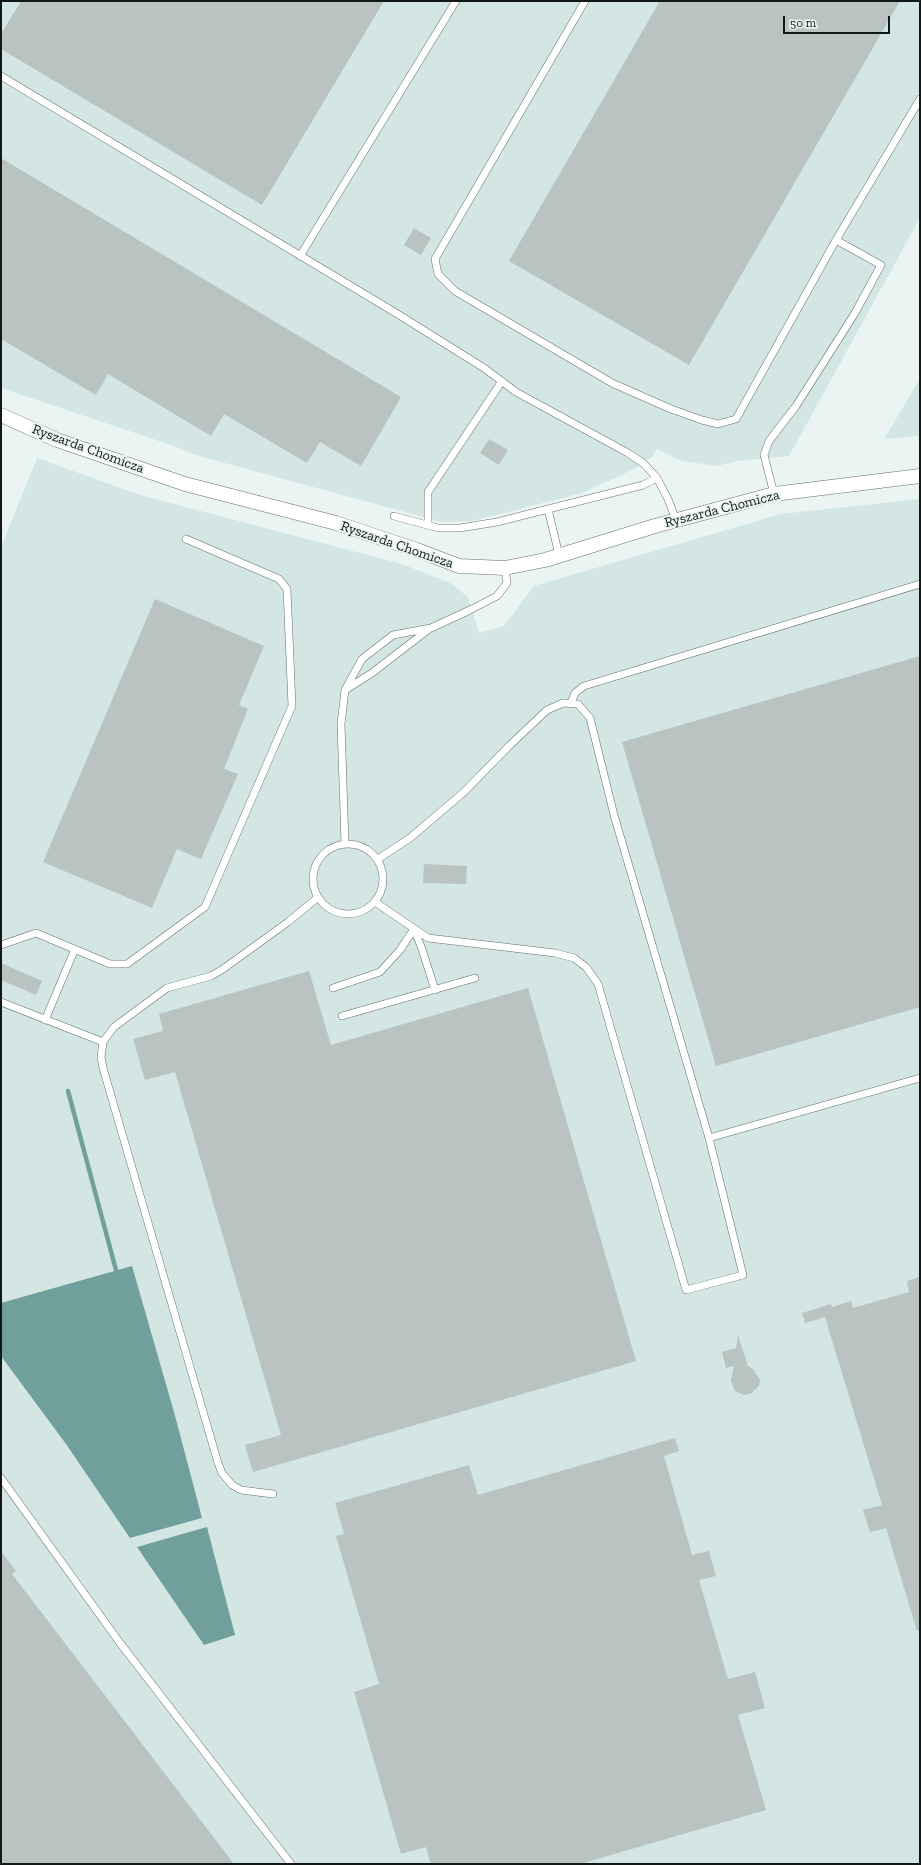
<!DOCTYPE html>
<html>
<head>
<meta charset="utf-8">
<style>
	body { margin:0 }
	#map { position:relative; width:921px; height:1865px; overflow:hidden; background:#e9f4f3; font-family:"Zilla Slab",serif }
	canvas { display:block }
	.frame { position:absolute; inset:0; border:2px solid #131717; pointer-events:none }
	.scale { position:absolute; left:783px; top:16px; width:107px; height:18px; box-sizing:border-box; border:2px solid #131717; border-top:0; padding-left:5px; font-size:12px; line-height:14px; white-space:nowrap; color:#131717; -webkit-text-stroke:3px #e9f4f3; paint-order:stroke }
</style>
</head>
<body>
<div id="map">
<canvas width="921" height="1865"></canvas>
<div class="frame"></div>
<div class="scale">50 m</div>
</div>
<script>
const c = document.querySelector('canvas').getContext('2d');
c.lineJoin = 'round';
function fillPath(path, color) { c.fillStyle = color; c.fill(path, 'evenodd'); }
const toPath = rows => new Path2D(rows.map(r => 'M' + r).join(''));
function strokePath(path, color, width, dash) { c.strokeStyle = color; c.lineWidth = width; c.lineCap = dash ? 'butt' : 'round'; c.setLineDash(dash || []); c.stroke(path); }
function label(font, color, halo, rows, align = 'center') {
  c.font = font + ' "Zilla Slab",serif'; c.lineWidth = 4; c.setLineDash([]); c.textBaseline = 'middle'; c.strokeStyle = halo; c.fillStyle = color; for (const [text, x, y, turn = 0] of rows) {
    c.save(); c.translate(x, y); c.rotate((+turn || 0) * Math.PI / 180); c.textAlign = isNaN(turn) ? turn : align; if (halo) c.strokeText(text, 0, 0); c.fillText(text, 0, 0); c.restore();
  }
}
fillPath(toPath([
	[1,1,920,1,920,218,789,456,737,461,717,466,682,461,657,449,652,457,636,468,582,493,473,521,442,522,199,456,174,446,1,388],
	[920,379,920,436,884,439,915,387],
	[37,458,140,495,402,564,450,583,468,597,479,633,504,626,534,586,781,514,920,499,920,1864,1,1864,1,547]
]), '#d3e6e4');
fillPath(toPath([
	[132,1266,174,1412,66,1444,1,1356,1,1303],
	[174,1412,202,1518,130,1538,66,1444],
	[207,1527,235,1635,204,1645,137,1547]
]), '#719f9c');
strokePath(toPath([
	[68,1091,116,1270]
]), '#719f9c', 4.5);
fillPath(toPath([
	[21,1,384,1,262,205,1,49,1,34],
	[660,1,900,1,689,365,509,261],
	[1,158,401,397,361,466,320,442,307,463,224,414,211,436,108,374,96,395,1,339],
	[414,228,431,238,421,255,404,245],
	[489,439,508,450,499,465,480,453],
	[155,599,264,646,239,705,248,709,224,769,238,774,201,859,177,849,152,908,43,862],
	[920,656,920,1007,716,1066,622,742],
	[424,864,467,866,466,884,423,883],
	[1,963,42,981,36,995,1,980],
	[309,971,331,1045,528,988,636,1361,253,1472,245,1445,281,1435,175,1072,145,1080,133,1039,163,1031,159,1014],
	[920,1277,920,1630,917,1631,886,1528,870,1532,863,1510,882,1505,825,1317,805,1323,802,1313,831,1304,832,1307,851,1301,853,1308,909,1292,907,1281],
	[738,1335,748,1366,754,1370,760,1380,759,1386,750,1394,744,1395,735,1391,731,1381,734,1366,726,1368,722,1352,736,1348],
	[675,1438,679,1451,664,1456,692,1555,709,1551,716,1576,699,1580,728,1679,755,1672,765,1708,738,1715,766,1810,580,1864,431,1864,426,1847,401,1854,354,1692,379,1684,336,1536,344,1534,335,1503,469,1465,478,1495],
	[1,1551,16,1571,12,1574,234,1864,1,1864]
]), '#b9c3c2');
const lane = toPath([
	[585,1,435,259,438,274,455,291,612,383,671,409,702,420,718,424,736,419,836,240,920,99],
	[1,76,396,313,484,368,516,392,628,453,643,463,657,478,668,499,676,520],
	[300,256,456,1],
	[774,494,764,455,769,441,796,406,855,313,881,265,836,240],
	[548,509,559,555],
	[394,516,438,528,460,528,497,522,643,485,657,478],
	[428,525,428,492,502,381],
	[345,690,372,673,429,629],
	[571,703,575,693,584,686,920,584],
	[345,843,341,724,345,690,362,659,393,635,431,628,470,610,497,596,507,583,505,568],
	'313 879a35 35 0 1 1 70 0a35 35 0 1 1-70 0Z',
	[375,902,428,938,555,953,574,958,586,967,598,984,686,1290,743,1275,709,1138,614,815,590,718,578,704,563,703,547,710,509,746,464,792,410,838,378,859],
	[414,929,422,949,435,990],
	[1,945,36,933,110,964,127,964,205,907,292,706,287,589,279,579,186,539],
	[333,988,380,972,400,950,414,929],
	[1,1002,103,1042,114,1027,167,988,211,976,223,969,288,922,317,898],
	[342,1016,475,978],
	[45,1020,75,949],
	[103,1042,101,1057,103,1068,218,1463,222,1473,232,1485,241,1490,273,1494],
	[709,1138,920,1078],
	[1,1478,120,1643,291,1864]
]);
const street = toPath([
	[1,415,57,440,185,484,336,523,417,550,459,566,505,568,545,560,655,526,774,494,920,476]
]);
strokePath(lane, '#666f6e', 8);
strokePath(street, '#666f6e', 15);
strokePath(lane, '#fff', 7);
strokePath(street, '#fff', 14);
label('14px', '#131717', '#e9f4f3', [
	["Ryszarda Chomicza",88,449,20],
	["Ryszarda Chomicza",722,509,-14],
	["Ryszarda Chomicza",397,545,19]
]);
</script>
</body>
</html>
